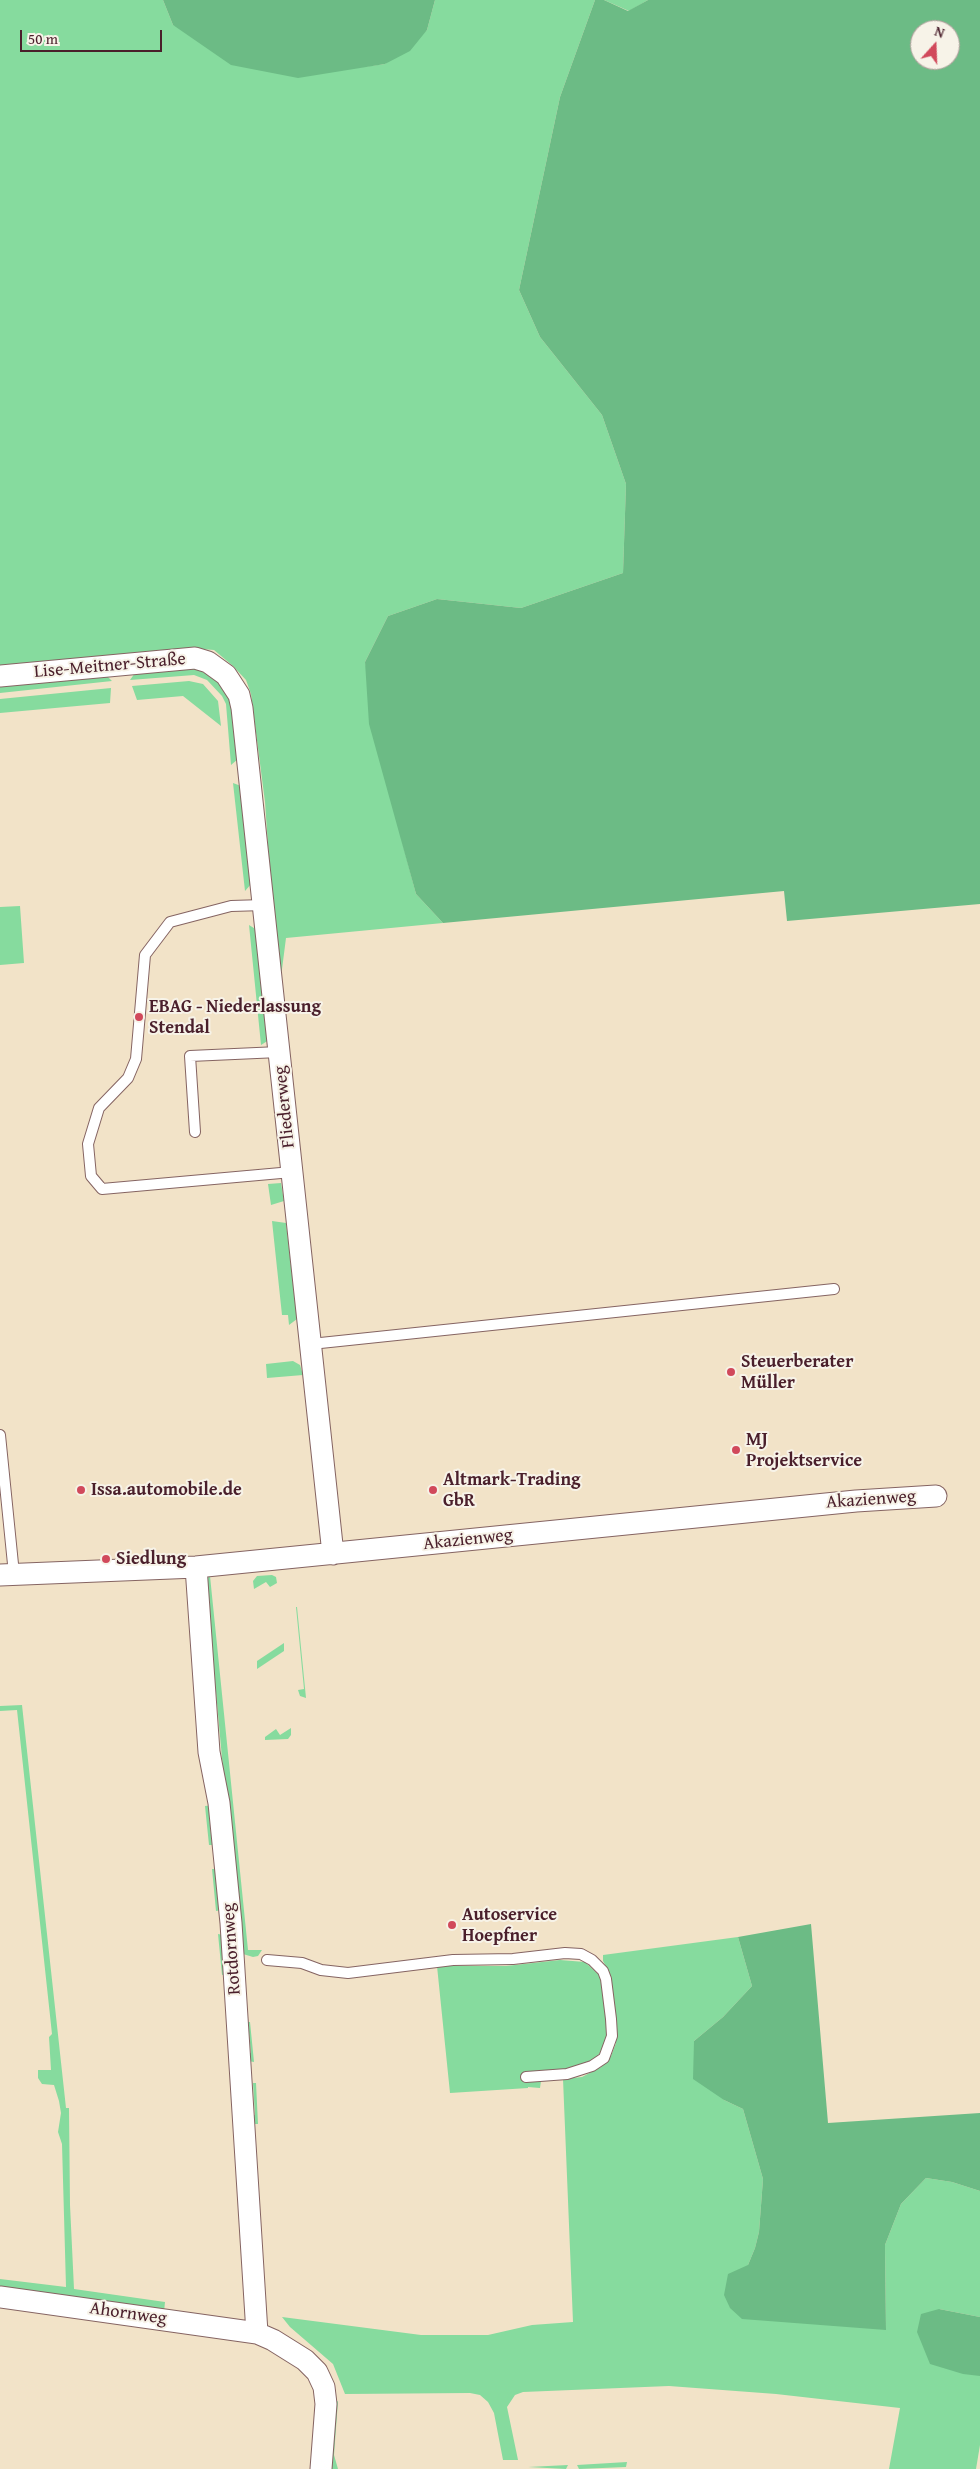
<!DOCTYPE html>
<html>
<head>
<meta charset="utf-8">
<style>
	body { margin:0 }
	#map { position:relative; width:980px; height:2469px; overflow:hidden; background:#f2e3c8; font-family:"Gentium Book Plus",serif }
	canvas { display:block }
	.north { position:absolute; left:910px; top:20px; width:50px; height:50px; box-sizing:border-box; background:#f7f3e8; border:1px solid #b29e9c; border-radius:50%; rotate:20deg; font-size:14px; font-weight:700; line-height:20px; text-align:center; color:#4a1f2b }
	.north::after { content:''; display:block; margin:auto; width:18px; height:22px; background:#d1495b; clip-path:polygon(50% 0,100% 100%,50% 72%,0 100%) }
	.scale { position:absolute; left:20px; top:30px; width:142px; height:22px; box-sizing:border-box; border:2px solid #4a1f2b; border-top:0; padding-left:6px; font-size:15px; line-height:18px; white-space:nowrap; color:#4a1f2b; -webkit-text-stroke:4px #f7f3e8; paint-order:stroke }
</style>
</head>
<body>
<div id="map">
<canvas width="980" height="2469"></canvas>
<div class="north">N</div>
<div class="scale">50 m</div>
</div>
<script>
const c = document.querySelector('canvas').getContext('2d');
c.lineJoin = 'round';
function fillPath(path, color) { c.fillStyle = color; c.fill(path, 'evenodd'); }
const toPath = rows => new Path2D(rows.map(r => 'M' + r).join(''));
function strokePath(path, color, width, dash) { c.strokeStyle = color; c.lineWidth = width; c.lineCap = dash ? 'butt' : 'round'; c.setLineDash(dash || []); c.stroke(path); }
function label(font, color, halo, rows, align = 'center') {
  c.font = font + ' "Gentium Book Plus",serif'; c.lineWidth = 4; c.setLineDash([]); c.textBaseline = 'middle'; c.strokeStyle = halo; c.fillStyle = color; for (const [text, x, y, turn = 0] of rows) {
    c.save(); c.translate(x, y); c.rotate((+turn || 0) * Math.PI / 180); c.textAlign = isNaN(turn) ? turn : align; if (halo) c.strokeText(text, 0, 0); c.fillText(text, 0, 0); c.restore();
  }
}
fillPath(toPath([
	[0,0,163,0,173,25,347,69,385,64,427,30,435,0,595,0,560,97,519,290,540,337,602,415,626,484,623,573,521,608,437,599,388,616,365,662,403,845,416,894,443,923,286,938,281,977,272,903,265,802,251,694,246,680,233,666,214,650,190,648,0,666],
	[604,0,648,0,629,11],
	[194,667,217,680,230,696,238,759,231,765,226,704,222,696,207,680,194,675,130,680,135,673],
	[107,676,112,681,0,693,0,686],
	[189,681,203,684,218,701,221,726,183,696,137,700,132,686],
	[111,688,110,703,0,713,0,699],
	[233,783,241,786,252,883,245,891],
	[20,906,24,963,0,965,0,907],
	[249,925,257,930,269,1040,261,1045],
	[281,1183,284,1201,271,1205,268,1184],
	[272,1221,286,1223,297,1319,289,1325,288,1315,282,1315],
	[293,1361,300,1365,303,1375,267,1378,266,1364],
	[272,1575,276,1577,277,1583,270,1587,266,1582,254,1589,253,1581,257,1576],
	[210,1576,248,1950,262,1950,258,1956,253,1957,243,1954,218,1775,223,1769,216,1692,210,1687,206,1579],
	[296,1607,297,1607,306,1698,300,1696,298,1690,304,1689],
	[284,1643,284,1651,257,1669,257,1661],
	[22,1705,66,2108,69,2108,70,2205,74,2289,165,2302,164,2312,0,2288,0,2279,66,2287,62,2144,58,2132,61,2113,59,2101,54,2085,42,2084,38,2078,38,2070,51,2070,49,2037,52,2034,17,1710,0,1711,0,1706],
	[291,1728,291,1735,288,1739,265,1740,265,1737,276,1729,280,1735],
	[214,1805,215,1814,209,1815,212,1845,209,1845,205,1806],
	[212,1869,215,1869,218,1900,224,1899,222,1910,216,1911],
	[218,1934,223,1935,226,1974,222,1975],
	[738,1937,752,1986,723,2017,694,2041,724,2100,743,2109,763,2179,759,2232,755,2248,748,2265,886,2329,885,2245,901,2204,926,2178,952,2182,980,2191,980,2317,939,2309,980,2343,980,2445,976,2469,889,2469,900,2408,776,2394,669,2386,523,2392,515,2395,507,2407,518,2460,503,2460,494,2413,488,2402,480,2395,470,2393,345,2394,333,2364,290,2327,282,2317,421,2335,488,2335,532,2325,573,2322,563,2079,582,2077,601,2067,611,2056,616,2043,616,2017,608,1970,603,1961,603,1955],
	[560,1960,585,1962,600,1976,608,2036,600,2053,594,2060,583,2065,561,2070,525,2072,525,2079,541,2081,540,2088,528,2087,528,2088,450,2093,437,1966,506,1966],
	[248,2022,250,2022,254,2062,248,2061,245,2054,251,2053],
	[253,2083,256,2083,258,2124,253,2124,249,2116,255,2115],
	[338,2401,334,2455,338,2469,332,2469,333,2404],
	[627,2462,626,2467,579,2469,577,2465],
	[568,2465,566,2469,528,2467]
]), '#86db9e');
fillPath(toPath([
	[163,0,435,0,427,30,410,51,385,64,298,78,231,65,173,25],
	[595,0,604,0,628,11,648,0,980,0,980,904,787,921,784,891,443,923,416,894,369,724,365,662,388,616,437,599,521,608,623,573,626,484,602,415,540,337,519,290,560,97],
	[920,30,950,30,950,60,920,60],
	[811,1924,828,2123,980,2113,980,2191,952,2182,926,2178,901,2204,885,2245,886,2330,742,2319,730,2308,724,2295,728,2274,748,2265,755,2248,759,2232,763,2179,743,2109,724,2100,693,2079,694,2041,723,2017,752,1986,738,1937],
	[939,2309,980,2317,980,2376,963,2374,930,2364,917,2332,921,2314]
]), '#6cbb85');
const service = toPath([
	[264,905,231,906,170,922,145,955,136,1059,128,1078,99,1108,88,1144,91,1176,102,1189,292,1172],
	[195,1132,190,1056,279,1052],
	[311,1344,834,1289],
	[0,1435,14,1574],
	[267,1960,302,1963,321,1970,348,1973,453,1960,513,1959,565,1953,581,1954,592,1960,603,1971,606,1979,611,2019,612,2036,604,2058,592,2066,567,2074,526,2077]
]);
const minor = toPath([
	[0,676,195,658,208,662,226,675,239,695,242,708,333,1554],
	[196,1567,209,1752,219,1803,231,1923,257,2333],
	[0,1575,196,1567,856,1501,936,1496],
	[0,2297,257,2333,273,2340,305,2360,317,2372,324,2387,326,2404,321,2469]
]);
strokePath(service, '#856462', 12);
strokePath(minor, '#856462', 23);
strokePath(service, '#fff', 10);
strokePath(minor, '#fff', 21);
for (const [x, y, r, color] of [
	[139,1017,5,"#d1495b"],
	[731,1372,5,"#d1495b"],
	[736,1450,5,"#d1495b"],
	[81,1490,5,"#d1495b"],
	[433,1490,5,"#d1495b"],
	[106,1559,5,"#d1495b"],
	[452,1925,5,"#d1495b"]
]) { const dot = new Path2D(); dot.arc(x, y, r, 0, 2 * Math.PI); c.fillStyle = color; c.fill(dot); strokePath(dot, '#f7f3e8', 2); }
label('18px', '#4a1f2b', '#f7f3e8', [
	["Lise-Meitner-Straße",110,666,-5],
	["Fliederweg",285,1107,-96],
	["Akazienweg",871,1500,-4],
	["Akazienweg",468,1540,-6],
	["Rotdornweg",232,1949,-94],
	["Ahornweg",128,2314,8]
]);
label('bold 18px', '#4a1f2b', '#f7f3e8', [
	["EBAG - Niederlassung",149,1007],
	["Stendal",149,1028],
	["Steuerberater",741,1362],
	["Müller",741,1383],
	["MJ",746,1440],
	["Projektservice",746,1461],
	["Altmark-Trading",443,1480],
	["GbR",443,1501],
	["Issa.automobile.de",91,1490],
	["Siedlung",116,1559],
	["Autoservice",462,1915],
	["Hoepfner",462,1936]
], 'left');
</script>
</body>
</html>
